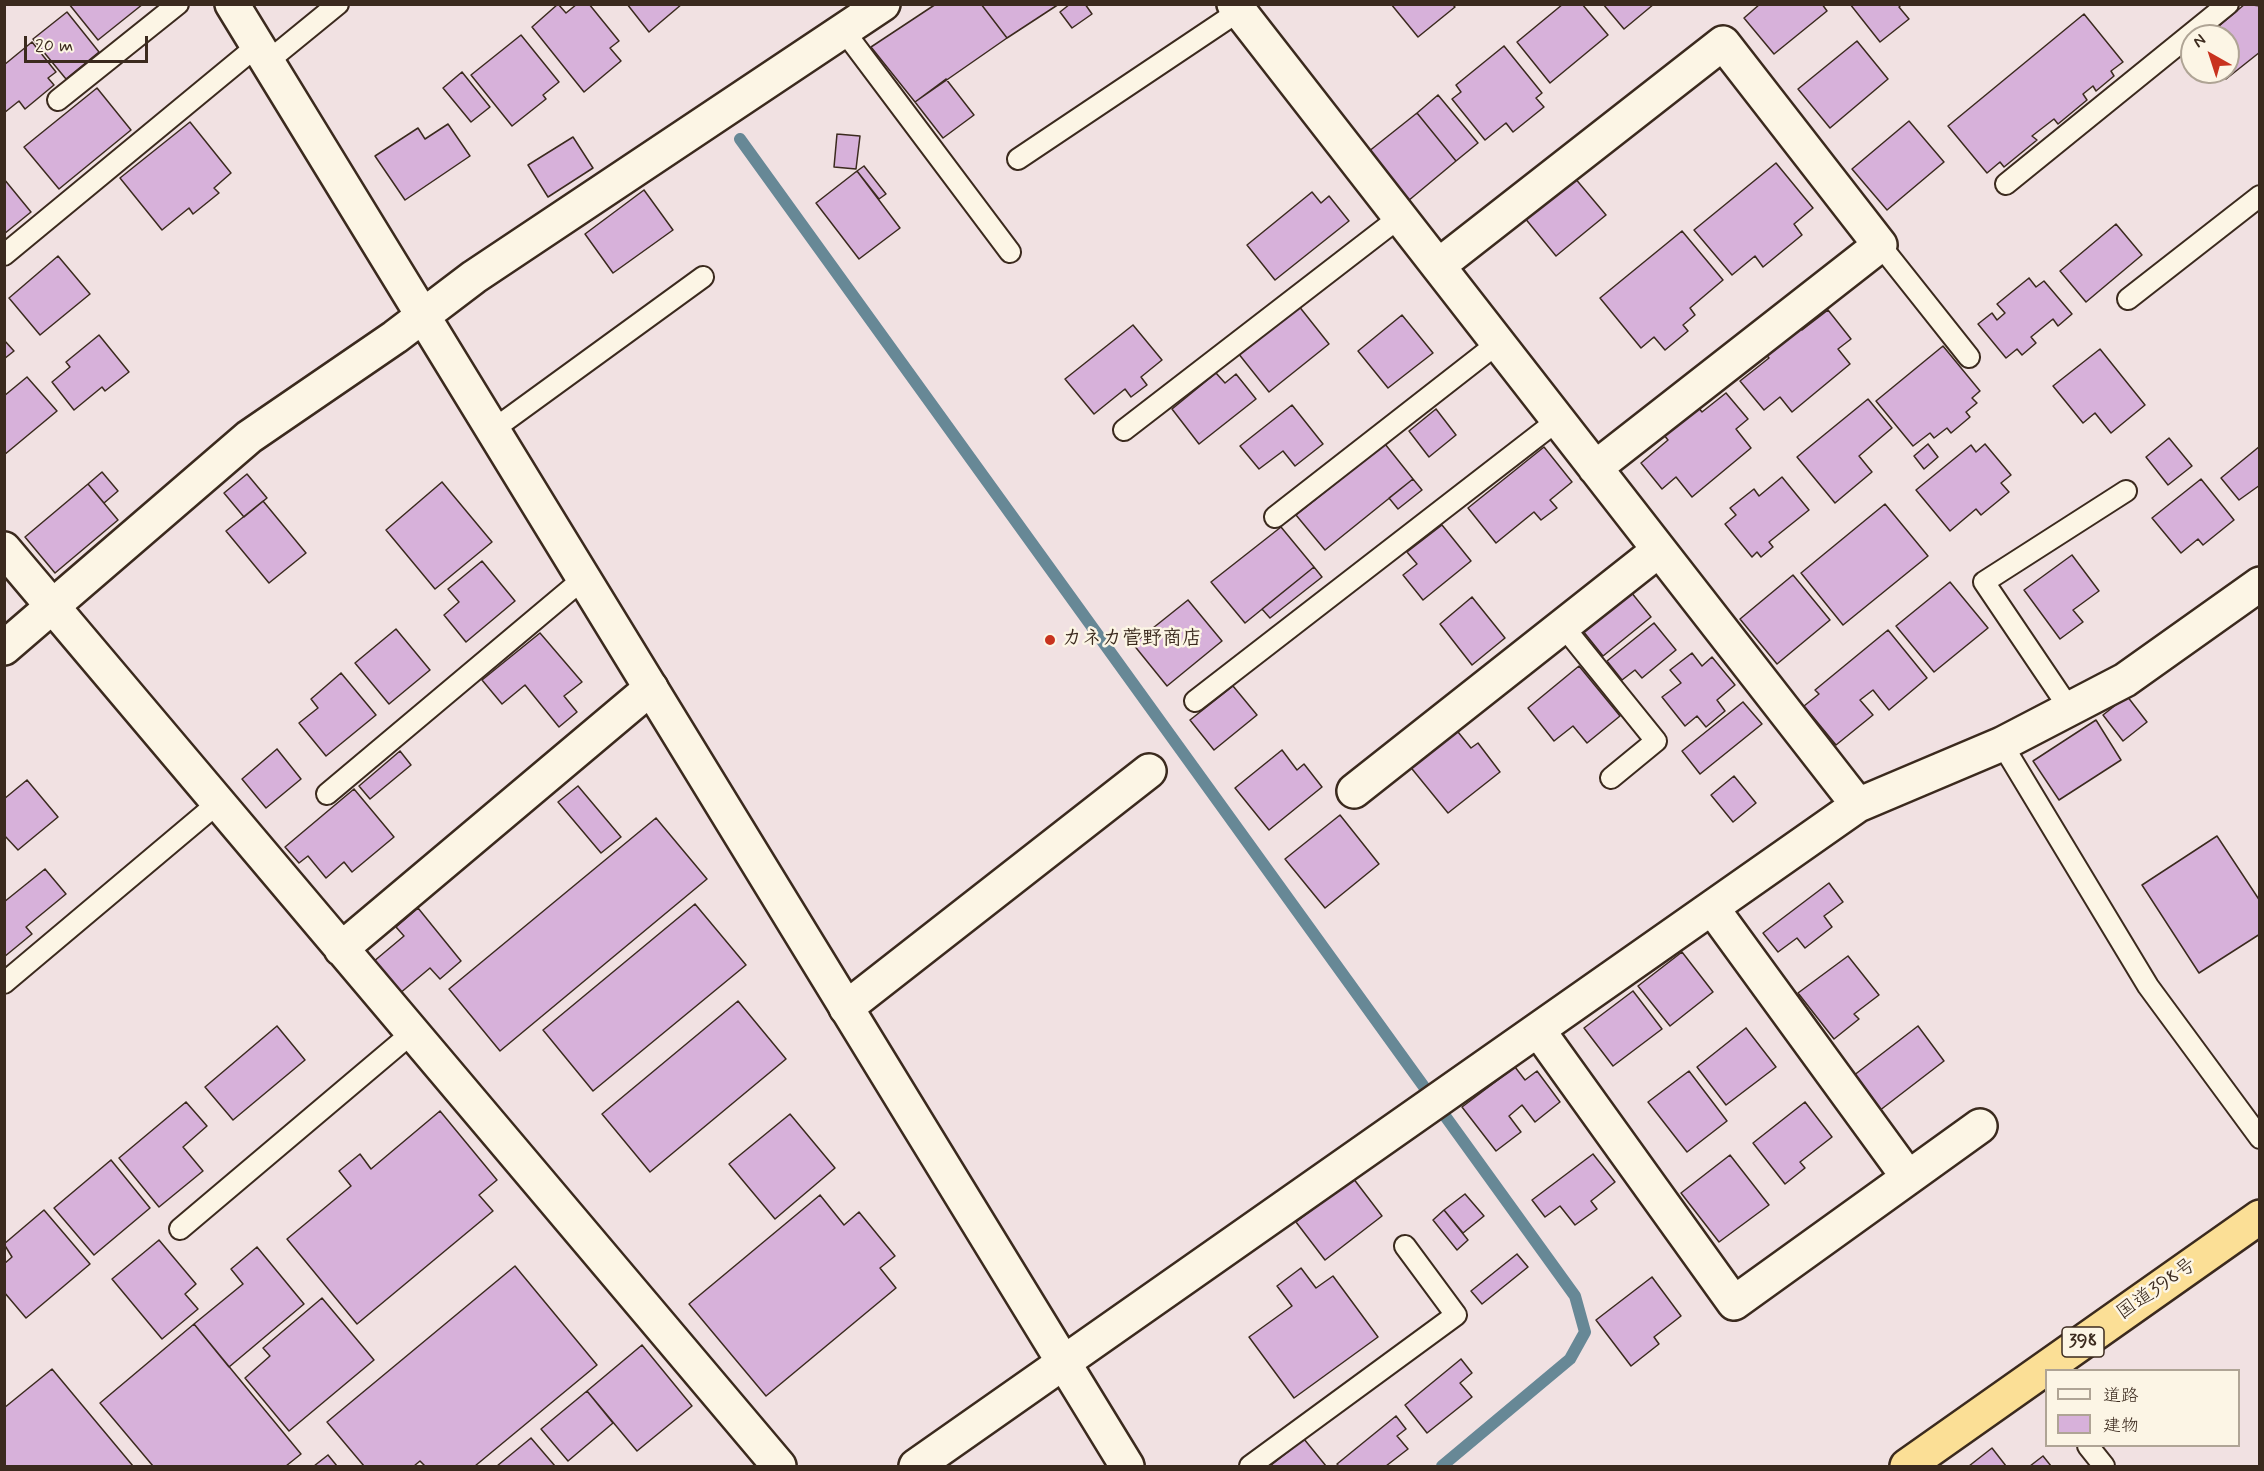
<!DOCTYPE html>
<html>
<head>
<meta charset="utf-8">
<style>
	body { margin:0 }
	#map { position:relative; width:2264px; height:1471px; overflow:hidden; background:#f1e1e2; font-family:Mynerve,"Klee One",sans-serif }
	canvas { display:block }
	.frame { position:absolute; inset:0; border:6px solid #3b2a1e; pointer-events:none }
	.legend { position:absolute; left:2045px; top:1369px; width:195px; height:78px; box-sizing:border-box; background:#fcf5e5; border:2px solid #afa495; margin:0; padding:8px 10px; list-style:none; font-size:18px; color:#3b2a1e }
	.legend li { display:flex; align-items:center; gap:12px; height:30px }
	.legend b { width:30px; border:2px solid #afa495 }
	.north { position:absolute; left:2180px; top:24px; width:60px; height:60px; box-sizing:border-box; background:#fcf5e5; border:2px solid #afa495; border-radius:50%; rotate:321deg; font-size:16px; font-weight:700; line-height:24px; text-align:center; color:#3b2a1e }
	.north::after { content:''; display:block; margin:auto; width:21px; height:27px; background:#c8321e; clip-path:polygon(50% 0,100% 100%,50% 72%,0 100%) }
	.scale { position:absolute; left:24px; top:36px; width:124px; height:27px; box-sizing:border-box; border:3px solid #3b2a1e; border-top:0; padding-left:8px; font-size:18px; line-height:21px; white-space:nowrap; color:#3b2a1e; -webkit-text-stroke:4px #fcf5e5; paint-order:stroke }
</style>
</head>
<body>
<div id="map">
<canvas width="2264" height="1471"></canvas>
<div class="frame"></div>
<ul class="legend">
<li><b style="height:8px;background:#fcf5e5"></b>道路</li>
<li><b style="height:16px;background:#d7b1da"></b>建物</li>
</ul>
<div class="north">N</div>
<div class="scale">20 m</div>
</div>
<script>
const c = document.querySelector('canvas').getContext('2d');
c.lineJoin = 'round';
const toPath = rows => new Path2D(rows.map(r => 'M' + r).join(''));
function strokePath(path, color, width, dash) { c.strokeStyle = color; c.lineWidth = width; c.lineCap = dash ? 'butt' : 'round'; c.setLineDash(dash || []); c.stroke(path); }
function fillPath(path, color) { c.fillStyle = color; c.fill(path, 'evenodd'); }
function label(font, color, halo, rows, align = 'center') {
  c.font = font + ' Mynerve,"Klee One",sans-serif'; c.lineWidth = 5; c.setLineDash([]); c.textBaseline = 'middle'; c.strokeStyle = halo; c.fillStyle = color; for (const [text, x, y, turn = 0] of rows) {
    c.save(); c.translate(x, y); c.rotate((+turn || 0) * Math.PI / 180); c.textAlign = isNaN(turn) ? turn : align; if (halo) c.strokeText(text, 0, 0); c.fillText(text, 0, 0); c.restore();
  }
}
strokePath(toPath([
	[740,139,1575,1296,1585,1332,1570,1359,1442,1466]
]), '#678896', 12);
const building = toPath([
	[69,4,143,4,98,40,69,4],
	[558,4,566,13,577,4,589,4,619,41,610,48,621,61,584,92,532,27,558,4],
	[627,4,682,4,649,32,627,4],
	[936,4,981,4,1007,38,915,102,871,47,936,4],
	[981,4,1059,4,1007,38,981,4],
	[1070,4,1085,4,1092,14,1072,28,1060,12,1070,4],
	[1391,4,1452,4,1455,7,1418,37,1391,4],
	[1563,4,1582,4,1608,35,1550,83,1517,42,1563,4],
	[1603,4,1654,4,1624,29,1603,4],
	[1760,4,1822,4,1827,11,1774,54,1744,18,1760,4],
	[1850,4,1902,4,1899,7,1909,19,1880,42,1850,4],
	[2245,4,2260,6,2260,52,2226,79,2221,72,2228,72,2228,36,2207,36,2245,4],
	[67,12,99,52,66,79,33,39,67,12],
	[2084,14,2123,62,2111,71,2114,76,2096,91,2093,86,2083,94,2087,100,2058,124,2054,119,2032,136,2037,140,2004,167,2000,162,1987,173,1948,126,2084,14],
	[521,35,559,82,543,95,546,99,512,126,471,75,521,35],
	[1857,41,1888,79,1830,128,1798,89,1857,41],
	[32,42,56,72,48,78,54,85,25,109,19,101,4,113,4,65,32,42],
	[1504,46,1542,93,1536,98,1544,107,1513,132,1506,123,1485,140,1452,99,1461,92,1456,85,1504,46],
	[462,72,490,107,471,122,443,88,462,72],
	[946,79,974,115,943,138,915,102,946,79],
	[97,88,131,130,59,189,24,147,97,88],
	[1438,95,1478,143,1456,161,1417,113,1438,95],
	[1417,113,1456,161,1408,201,1368,152,1417,113],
	[1909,121,1944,162,1887,210,1852,169,1909,121],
	[190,122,231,173,214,188,219,193,193,214,189,208,162,230,120,178,190,122],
	[448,124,470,156,405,200,375,156,418,128,425,139,448,124],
	[837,134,860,136,856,169,834,167,837,134],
	[573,137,593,168,548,197,528,165,573,137],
	[1776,163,1813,208,1794,224,1802,235,1763,267,1755,256,1732,275,1694,230,1776,163],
	[864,166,886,194,879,199,857,171,864,166],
	[857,171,900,228,859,259,816,203,857,171],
	[1574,177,1606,215,1556,256,1524,217,1574,177],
	[4,179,31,212,4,234,4,179],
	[644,190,673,230,613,273,585,234,644,190],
	[1312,192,1321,203,1329,196,1349,221,1275,280,1247,245,1312,192],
	[2116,224,2142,255,2086,302,2060,271,2116,224],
	[1682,231,1723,280,1690,308,1695,315,1683,325,1688,331,1665,350,1654,337,1641,348,1600,298,1682,231],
	[58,256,90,294,40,335,9,298,58,256],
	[2029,278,2036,287,2044,281,2072,314,2058,326,2053,319,2031,337,2036,343,2022,355,2017,349,2006,358,1978,324,1992,313,1997,320,2005,313,1997,304,2029,278],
	[1298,305,1329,344,1269,392,1238,353,1298,305],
	[1828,310,1851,339,1838,349,1850,364,1792,412,1780,397,1764,410,1740,381,1769,358,1762,350,1795,323,1802,330,1828,310],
	[1402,315,1433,353,1388,388,1358,351,1402,315],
	[1133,325,1162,360,1141,377,1147,385,1131,397,1125,389,1094,414,1065,379,1133,325],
	[99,335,129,372,105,391,102,387,74,410,52,382,70,367,66,362,99,335],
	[4,340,14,351,4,359,4,340],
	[1943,346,1980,391,1972,398,1977,403,1966,412,1970,417,1951,433,1947,428,1934,438,1930,433,1913,446,1876,401,1943,346],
	[2100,349,2145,405,2111,433,2095,413,2083,423,2053,386,2100,349],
	[1216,373,1225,383,1236,374,1256,399,1199,444,1172,409,1216,373],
	[27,377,57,411,4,455,4,396,27,377],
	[1726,393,1748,419,1736,429,1751,448,1692,497,1676,477,1662,489,1641,463,1668,440,1660,430,1694,402,1702,412,1726,393],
	[1868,399,1892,428,1859,456,1872,472,1835,503,1797,457,1868,399],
	[1292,405,1323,444,1295,466,1283,451,1259,469,1240,446,1292,405],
	[1436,409,1456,435,1429,457,1409,431,1436,409],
	[2169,438,2192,466,2168,485,2146,457,2169,438],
	[1385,444,1413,479,1325,550,1296,515,1385,444],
	[1928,444,1938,457,1924,469,1914,456,1928,444],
	[1985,444,2011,475,2001,483,2009,492,1981,515,1976,509,1950,531,1916,490,1971,445,1976,452,1985,444],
	[2260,446,2260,485,2239,500,2221,478,2260,446],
	[1544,447,1572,482,1550,500,1557,508,1541,520,1534,512,1496,543,1468,508,1544,447],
	[102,472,118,491,104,503,88,484,102,472],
	[247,474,267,498,244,517,224,493,247,474],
	[1782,477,1809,510,1769,542,1773,547,1761,557,1757,552,1752,557,1725,524,1736,515,1730,508,1754,489,1759,496,1782,477],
	[1413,479,1422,490,1398,509,1389,498,1413,479],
	[2201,479,2234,520,2203,545,2198,539,2181,553,2152,518,2201,479],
	[442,482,492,542,435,589,386,530,442,482],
	[88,484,118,520,55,573,25,537,88,484],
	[263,501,306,553,269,583,226,531,263,501],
	[1885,504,1928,556,1843,625,1801,573,1885,504],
	[1442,525,1471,561,1423,600,1403,575,1417,564,1407,552,1442,525],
	[1281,527,1314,567,1245,623,1211,582,1281,527],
	[2072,555,2099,591,2073,610,2083,622,2060,639,2024,590,2072,555],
	[482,561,515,601,466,642,444,615,459,602,448,589,482,561],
	[1314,567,1322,577,1270,618,1262,609,1314,567],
	[1793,575,1830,620,1777,664,1740,619,1793,575],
	[1950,582,1988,628,1934,672,1896,626,1950,582],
	[1627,587,1651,617,1603,656,1579,626,1627,587],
	[1472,597,1505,638,1472,665,1440,624,1472,597],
	[1188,600,1222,641,1167,686,1133,644,1188,600],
	[1654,623,1676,650,1642,678,1635,670,1622,680,1607,661,1654,623],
	[396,629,430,670,389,704,355,663,396,629],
	[1888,630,1927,678,1889,710,1873,690,1860,700,1873,715,1836,745,1804,706,1819,694,1815,690,1888,630],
	[540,633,582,682,564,696,577,712,559,727,525,685,502,704,482,680,540,633],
	[1692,653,1702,666,1712,657,1735,685,1717,700,1725,711,1706,727,1697,716,1685,726,1662,697,1681,683,1670,670,1692,653],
	[1579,666,1620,716,1587,743,1573,726,1554,741,1528,708,1579,666],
	[341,673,376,715,326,756,299,723,318,708,311,699,341,673],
	[1233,686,1257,715,1214,750,1190,720,1233,686],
	[2127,696,2147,722,2123,741,2103,715,2127,696],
	[1743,702,1762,724,1700,774,1682,751,1743,702],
	[2096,720,2121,760,2059,800,2033,761,2096,720],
	[1454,727,1471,748,1478,743,1500,772,1448,813,1408,764,1454,727],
	[277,749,301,779,266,808,242,779,277,749],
	[1282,750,1297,770,1304,764,1322,787,1269,830,1235,788,1282,750],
	[400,751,411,765,370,799,359,786,400,751],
	[1734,776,1756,803,1733,822,1711,795,1734,776],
	[27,780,58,817,18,850,4,835,4,799,27,780],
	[578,786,621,837,601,853,558,802,578,786],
	[354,789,394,837,352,872,344,862,326,878,308,856,299,863,285,847,354,789],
	[1340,815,1379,864,1325,908,1285,859,1340,815],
	[656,818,707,879,500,1051,449,989,656,818],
	[2217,836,2260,901,2260,934,2199,973,2142,885,2217,836],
	[45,869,66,894,26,927,32,934,4,957,4,902,45,869],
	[1829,883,1843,902,1824,916,1832,927,1805,948,1797,938,1778,952,1763,933,1829,883],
	[695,904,746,965,593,1091,543,1030,695,904],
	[418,908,461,961,440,979,430,968,399,994,373,962,404,936,396,927,418,908],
	[1682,952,1713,992,1670,1026,1638,986,1682,952],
	[1848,956,1879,995,1854,1014,1859,1019,1834,1039,1798,993,1848,956],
	[1633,991,1662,1029,1613,1066,1584,1028,1633,991],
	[738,1001,786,1059,650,1172,602,1114,738,1001],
	[277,1026,305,1060,233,1120,205,1087,277,1026],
	[1918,1026,1944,1061,1879,1111,1853,1076,1918,1026],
	[1746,1028,1776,1067,1726,1105,1697,1067,1746,1028],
	[1515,1067,1525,1080,1537,1071,1560,1102,1535,1122,1522,1105,1509,1116,1521,1132,1496,1151,1462,1107,1515,1067],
	[1689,1071,1727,1121,1687,1152,1648,1102,1689,1071],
	[186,1102,207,1126,183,1147,203,1171,159,1207,119,1158,186,1102],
	[1805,1102,1832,1137,1800,1162,1805,1168,1785,1184,1753,1143,1805,1102],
	[440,1111,497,1180,479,1195,493,1211,357,1324,287,1239,351,1186,339,1171,360,1154,371,1169,440,1111],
	[790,1114,835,1168,775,1219,729,1164,790,1114],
	[1593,1154,1615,1182,1591,1201,1597,1209,1575,1225,1560,1206,1545,1217,1532,1200,1593,1154],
	[1730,1155,1769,1205,1719,1242,1681,1193,1730,1155],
	[111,1160,150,1208,94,1255,54,1208,111,1160],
	[1353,1178,1382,1216,1325,1260,1296,1222,1353,1178],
	[1465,1194,1484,1216,1463,1233,1444,1210,1465,1194],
	[820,1195,844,1225,859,1212,895,1256,880,1268,896,1288,766,1396,689,1304,820,1195],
	[44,1210,90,1264,26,1318,4,1292,4,1264,12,1257,4,1244,44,1210],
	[1444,1210,1468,1240,1457,1250,1433,1220,1444,1210],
	[159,1240,196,1284,185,1294,198,1309,162,1339,112,1279,159,1240],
	[257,1247,304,1304,229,1367,194,1324,243,1284,231,1269,257,1247],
	[1517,1254,1528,1267,1482,1304,1471,1291,1517,1254],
	[515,1266,597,1365,475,1466,425,1466,420,1461,414,1466,364,1466,327,1422,515,1266],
	[1301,1268,1316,1288,1333,1276,1378,1337,1294,1398,1249,1337,1292,1306,1277,1286,1301,1268],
	[1652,1277,1681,1316,1654,1337,1659,1344,1631,1366,1596,1320,1652,1277],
	[322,1298,374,1360,289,1431,245,1378,270,1356,263,1348,322,1298],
	[194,1324,301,1454,286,1466,153,1466,100,1403,194,1324],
	[642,1345,692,1406,637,1451,587,1391,642,1345],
	[1461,1359,1472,1373,1460,1383,1472,1397,1427,1433,1405,1405,1461,1359],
	[52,1369,133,1466,4,1466,4,1408,52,1369],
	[587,1391,613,1423,568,1461,541,1429,587,1391],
	[1396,1416,1406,1429,1397,1436,1408,1449,1386,1466,1339,1466,1337,1464,1396,1416],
	[531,1438,555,1466,497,1466,531,1438],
	[1304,1439,1326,1466,1270,1466,1304,1439],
	[1992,1448,2006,1466,1969,1466,1992,1448],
	[328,1455,337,1466,314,1466,328,1455],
	[2043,1456,2051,1466,2030,1466,2043,1456]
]);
fillPath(building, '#d7b1da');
strokePath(building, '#3b2a1e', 1.5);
const service = toPath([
	[844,31,1010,252],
	[267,62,338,4],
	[58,100,178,4],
	[1018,159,1239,11],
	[2006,184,2228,4],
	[1880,245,1969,357],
	[4,255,257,46],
	[2128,299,2260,196],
	[494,429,703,277],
	[1124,430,1400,217],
	[1275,517,1498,343],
	[1563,626,1656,741,1611,778],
	[1195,701,1558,420],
	[2069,708,1984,582,2126,491],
	[2002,744,2148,986,2260,1138],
	[327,794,583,579],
	[4,983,218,803],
	[180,1229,412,1033],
	[2088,1446,2104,1466],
	[1250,1466,1456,1315,1405,1246]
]);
const minor = toPath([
	[1234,4,1858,805],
	[1438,266,1723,43,1880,245,1595,468],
	[4,549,779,1466],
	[1354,791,1659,550],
	[1712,908,1908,1177],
	[341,949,651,688],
	[846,1008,1149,771],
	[1538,1030,1734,1303,1980,1126],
	[916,1466,1858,805,2002,744,2125,680,2260,584]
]);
const tertiary = toPath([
	[232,4,1127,1466],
	[4,648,249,437,395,337,474,277,883,4]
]);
const trunk = toPath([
	[1907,1466,2260,1217]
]);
strokePath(service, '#3b2a1e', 24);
strokePath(minor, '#3b2a1e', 38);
strokePath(tertiary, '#3b2a1e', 38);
strokePath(trunk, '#3b2a1e', 38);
strokePath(service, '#fcf5e5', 20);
strokePath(minor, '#fcf5e5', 33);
strokePath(tertiary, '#fcf5e5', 33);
strokePath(trunk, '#fbdf96', 33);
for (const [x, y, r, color] of [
	[1050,640,6,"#c8321e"]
]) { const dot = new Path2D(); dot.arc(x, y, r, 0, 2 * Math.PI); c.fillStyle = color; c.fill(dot); strokePath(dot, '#fcf5e5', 2); }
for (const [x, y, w] of [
	[2083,1342,42]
]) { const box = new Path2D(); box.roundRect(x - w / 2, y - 15, w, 30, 4.5); c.fillStyle = '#fcf5e5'; c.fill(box); strokePath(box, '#3b2a1e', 1.5); }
label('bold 18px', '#3b2a1e', null, [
	["398",2083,1342]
]);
label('bold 20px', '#3b2a1e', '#fcf5e5', [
	["カネカ菅野商店",1062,640]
], 'left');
label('20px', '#3b2a1e', '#fcf5e5', [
	["国道398号",2157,1290,-35]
]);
</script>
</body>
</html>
